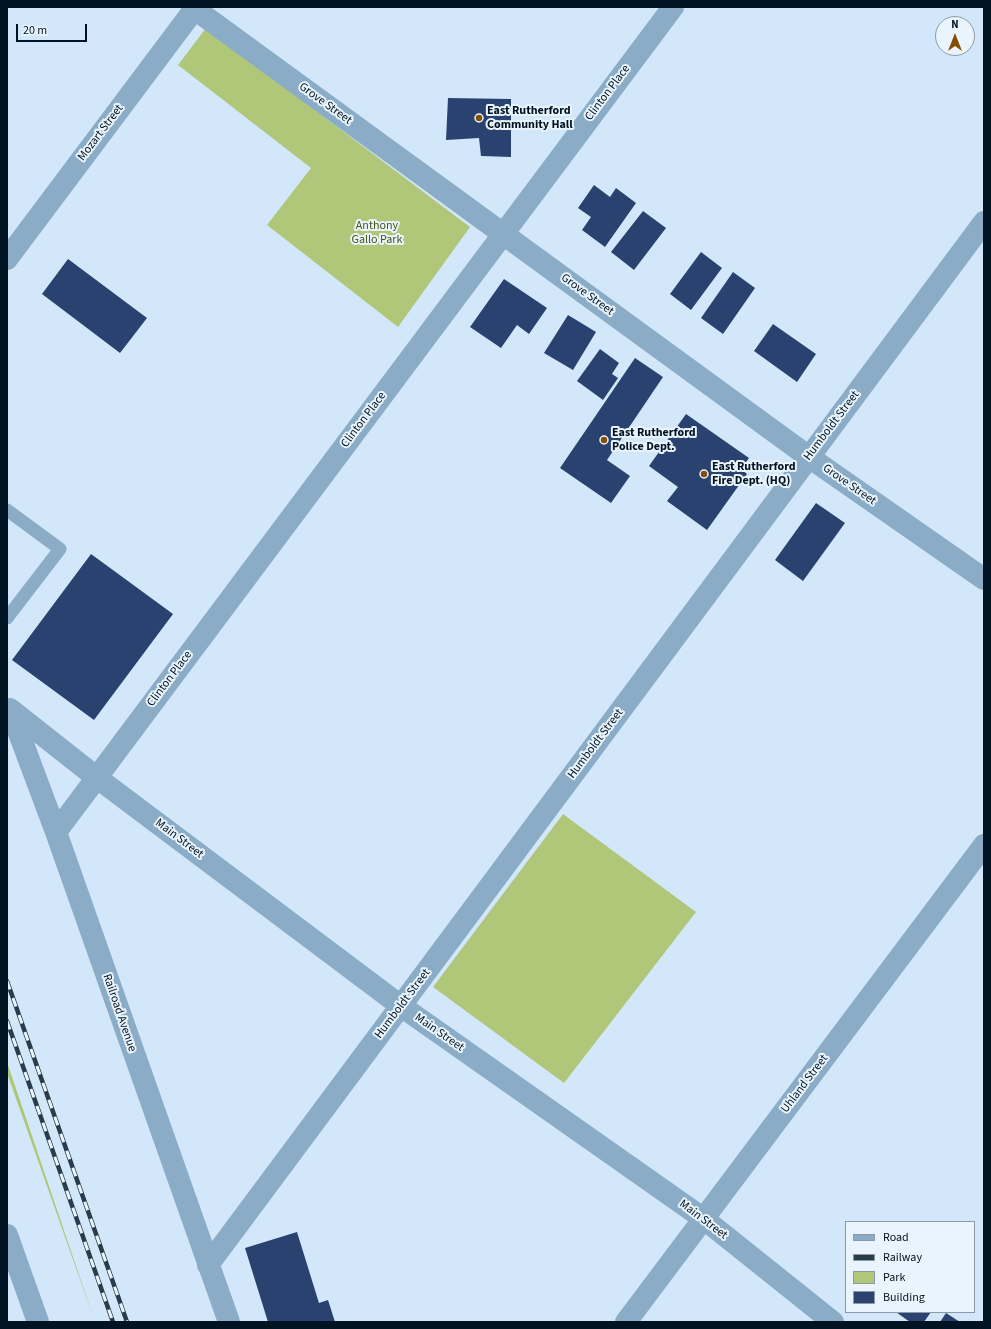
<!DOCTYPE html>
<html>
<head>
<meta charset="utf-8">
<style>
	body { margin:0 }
	#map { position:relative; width:991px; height:1329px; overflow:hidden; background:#d2e8fa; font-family:"Source Sans 3",sans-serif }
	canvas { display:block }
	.frame { position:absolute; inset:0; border:8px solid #001322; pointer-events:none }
	.legend { position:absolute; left:845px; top:1221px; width:130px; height:92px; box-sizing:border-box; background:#e9f4fd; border:1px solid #8c9aa5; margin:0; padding:5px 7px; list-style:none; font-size:12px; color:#001322 }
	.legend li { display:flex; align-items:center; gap:8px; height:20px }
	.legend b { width:20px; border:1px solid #8c9aa5 }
	.north { position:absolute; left:935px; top:16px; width:40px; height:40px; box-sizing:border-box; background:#e9f4fd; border:1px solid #8c9aa5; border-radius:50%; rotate:0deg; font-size:11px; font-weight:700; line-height:16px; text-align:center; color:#001322 }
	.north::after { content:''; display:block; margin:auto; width:14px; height:18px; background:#874d04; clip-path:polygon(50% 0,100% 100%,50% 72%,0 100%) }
	.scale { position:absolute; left:16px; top:24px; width:71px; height:18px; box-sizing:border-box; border:2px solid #001322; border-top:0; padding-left:5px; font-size:12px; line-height:14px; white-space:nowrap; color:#001322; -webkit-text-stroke:3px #e9f4fd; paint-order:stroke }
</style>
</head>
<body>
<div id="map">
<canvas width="991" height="1329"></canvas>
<div class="frame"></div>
<ul class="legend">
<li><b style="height:5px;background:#8aacc7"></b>Road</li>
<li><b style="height:5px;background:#293c4c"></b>Railway</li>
<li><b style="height:11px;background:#b0c779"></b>Park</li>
<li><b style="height:11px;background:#2a4270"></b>Building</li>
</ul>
<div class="north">N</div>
<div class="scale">20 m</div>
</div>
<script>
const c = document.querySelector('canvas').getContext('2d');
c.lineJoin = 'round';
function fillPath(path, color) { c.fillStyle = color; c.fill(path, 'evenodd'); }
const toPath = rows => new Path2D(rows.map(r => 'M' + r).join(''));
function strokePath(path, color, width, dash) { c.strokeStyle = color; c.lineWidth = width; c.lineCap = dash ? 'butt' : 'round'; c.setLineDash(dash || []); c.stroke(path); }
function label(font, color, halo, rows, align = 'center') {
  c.font = font + ' "Source Sans 3",sans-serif'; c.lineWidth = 4; c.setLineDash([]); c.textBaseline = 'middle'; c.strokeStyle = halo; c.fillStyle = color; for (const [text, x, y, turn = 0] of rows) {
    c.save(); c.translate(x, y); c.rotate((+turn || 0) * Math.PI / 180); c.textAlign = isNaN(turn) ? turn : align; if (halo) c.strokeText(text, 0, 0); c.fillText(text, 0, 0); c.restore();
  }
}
fillPath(toPath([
	[206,28,470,227,398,327,267,225,311,168,178,65],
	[563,814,696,912,564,1083,433,987],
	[7,1062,95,1322,7,1073]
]), '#b0c779');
fillPath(toPath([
	[448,98,511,99,511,157,481,156,479,138,446,140],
	[594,185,610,197,616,188,636,203,605,247,582,230,591,217,578,208],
	[643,211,666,228,634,270,611,252],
	[701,252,722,268,691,310,670,294],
	[68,259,147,318,120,353,42,294],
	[733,272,755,288,723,334,701,318],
	[504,279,547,308,529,334,517,325,501,348,470,327],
	[568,315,596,332,573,370,544,353],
	[773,324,816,354,797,382,754,351],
	[600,349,619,363,612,374,618,378,603,400,577,381],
	[635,358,663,377,607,460,630,476,611,503,560,468],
	[686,414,749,458,741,469,747,474,707,530,667,501,678,487,649,466],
	[816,503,845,523,803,581,775,560],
	[91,554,173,614,94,720,12,660],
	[297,1232,319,1303,328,1300,335,1322,268,1322,245,1248],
	[896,1312,931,1312,924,1322,910,1322],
	[946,1313,960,1322,940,1322]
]), '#2a4270');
strokePath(toPath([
	[7,510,60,549,7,618]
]), '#8aacc7', 13);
strokePath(toPath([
	[192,7,809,457,984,579],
	[7,259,196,7],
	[10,709,56,832,229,1322],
	[11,710,96,777,401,1006,704,1219,833,1322],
	[56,832,673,7],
	[208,1265,984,222],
	[626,1322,984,845]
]), '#8aacc7', 22);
strokePath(toPath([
	[7,1235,38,1322]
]), '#8aacc7', 22);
const rail = toPath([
	[7,981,127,1322],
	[7,1021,113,1322]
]);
strokePath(rail, '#293c4c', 4.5);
strokePath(rail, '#e9f4fd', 3, [9]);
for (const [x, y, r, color] of [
	[479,118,4,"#874d04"],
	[604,440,4,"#874d04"],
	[704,474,4,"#874d04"]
]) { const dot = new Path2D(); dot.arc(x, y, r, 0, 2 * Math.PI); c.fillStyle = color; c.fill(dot); strokePath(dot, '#e9f4fd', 1.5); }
label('12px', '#001322', '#e9f4fd', [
	["Clinton Place",608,93,-53],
	["Grove Street",325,104,36],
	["Mozart Street",101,133,-53],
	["Grove Street",587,295,36],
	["Clinton Place",364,420,-53],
	["Humboldt Street",832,426,-53],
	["Grove Street",849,485,35],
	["Clinton Place",170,679,-53],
	["Humboldt Street",596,744,-53],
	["Main Street",179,839,37],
	["Humboldt Street",403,1004,-53],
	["Railroad Avenue",119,1013,71],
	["Main Street",439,1033,35],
	["Uhland Street",805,1084,-53],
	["Main Street",703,1220,37]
]);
label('bold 12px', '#001322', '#e9f4fd', [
	["East Rutherford",487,111],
	["Community Hall",487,125],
	["East Rutherford",612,433],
	["Police Dept.",612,447],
	["East Rutherford",712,467],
	["Fire Dept. (HQ)",712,481]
], 'left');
label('12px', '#455513', '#e9f4fd', [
	["Anthony",377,226],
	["Gallo Park",377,240]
]);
</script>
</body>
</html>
